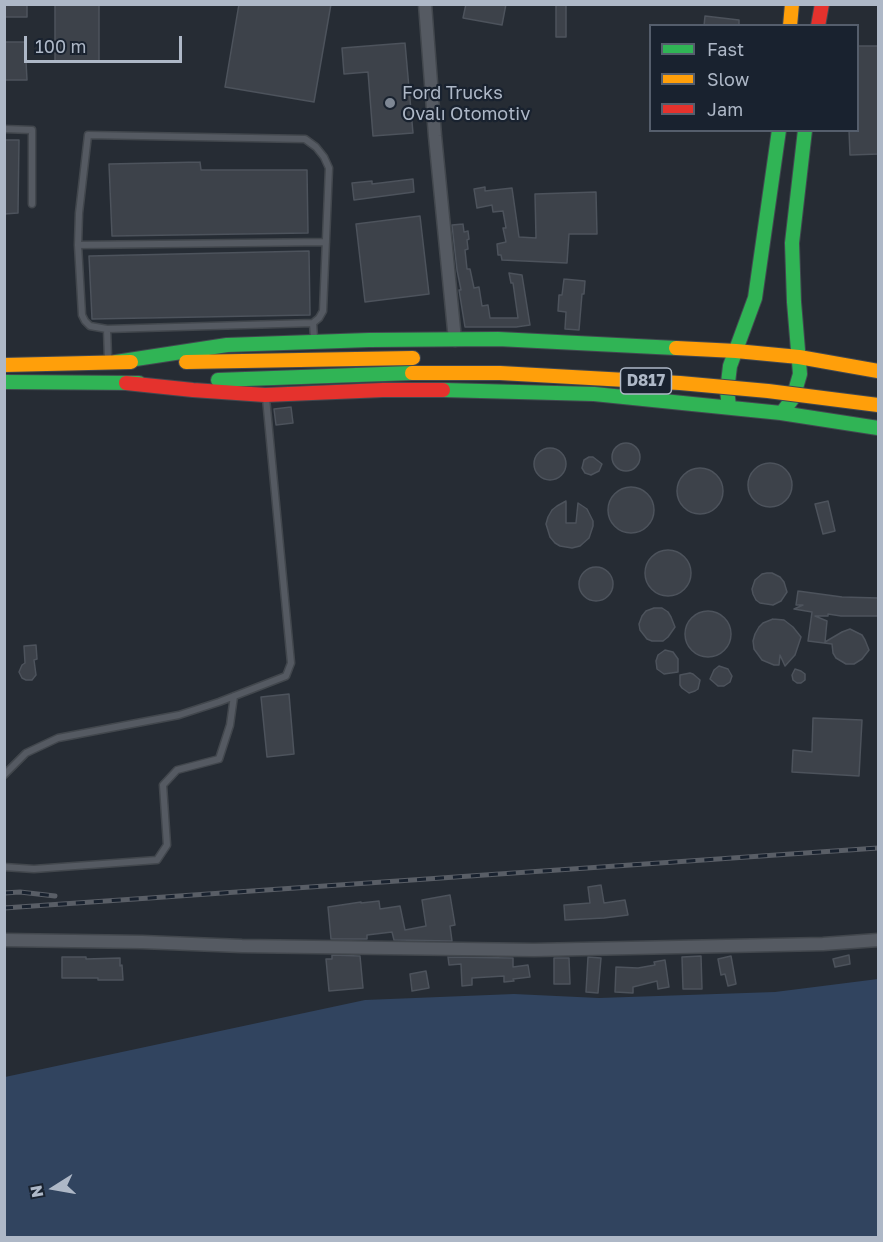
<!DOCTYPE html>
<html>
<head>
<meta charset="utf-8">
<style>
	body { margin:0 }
	#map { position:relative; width:883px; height:1242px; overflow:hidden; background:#262c34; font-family:"Golos Text",sans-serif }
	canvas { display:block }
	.frame { position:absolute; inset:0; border:6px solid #aeb8c7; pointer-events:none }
	.legend { position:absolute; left:649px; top:24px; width:210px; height:108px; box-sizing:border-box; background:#19222f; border:2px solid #555e6c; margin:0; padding:8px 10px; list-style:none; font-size:18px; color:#aeb8c7 }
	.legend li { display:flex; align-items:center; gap:12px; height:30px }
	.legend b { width:30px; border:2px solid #555e6c }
	.north { position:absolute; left:24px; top:1158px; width:60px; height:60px; -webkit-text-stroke:4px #19222f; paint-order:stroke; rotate:259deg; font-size:16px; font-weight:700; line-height:24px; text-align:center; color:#aeb8c7 }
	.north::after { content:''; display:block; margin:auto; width:21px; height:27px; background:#aeb8c7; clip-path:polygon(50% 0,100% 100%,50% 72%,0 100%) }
	.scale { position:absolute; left:24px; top:36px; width:158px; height:27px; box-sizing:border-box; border:3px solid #aeb8c7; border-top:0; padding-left:8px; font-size:18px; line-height:21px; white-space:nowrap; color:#aeb8c7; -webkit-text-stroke:4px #19222f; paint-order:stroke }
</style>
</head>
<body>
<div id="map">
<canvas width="883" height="1242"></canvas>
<div class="frame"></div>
<ul class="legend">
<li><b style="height:8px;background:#30b455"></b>Fast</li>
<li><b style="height:8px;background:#ff9f0a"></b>Slow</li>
<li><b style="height:8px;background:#e5322d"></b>Jam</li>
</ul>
<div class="north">N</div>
<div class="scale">100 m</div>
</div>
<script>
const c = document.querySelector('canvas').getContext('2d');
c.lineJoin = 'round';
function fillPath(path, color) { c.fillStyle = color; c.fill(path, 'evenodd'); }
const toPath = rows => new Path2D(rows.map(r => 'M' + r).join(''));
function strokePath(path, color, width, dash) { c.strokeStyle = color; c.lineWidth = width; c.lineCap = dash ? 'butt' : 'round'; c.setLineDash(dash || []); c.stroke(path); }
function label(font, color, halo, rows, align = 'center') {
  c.font = font + ' "Golos Text",sans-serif'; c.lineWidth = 4.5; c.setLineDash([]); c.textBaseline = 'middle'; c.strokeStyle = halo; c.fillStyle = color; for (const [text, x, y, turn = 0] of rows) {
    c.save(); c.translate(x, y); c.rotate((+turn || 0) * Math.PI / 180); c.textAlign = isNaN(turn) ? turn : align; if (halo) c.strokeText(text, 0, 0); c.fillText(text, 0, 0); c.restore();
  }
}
fillPath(toPath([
	[878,979,878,1237,5,1237,5,1077,365,1000,514,994,599,998,775,992]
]), '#31445f');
const building = toPath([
	[4,4,27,4,27,17,4,17,4,4],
	[55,4,99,4,99,62,55,61,55,4],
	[239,4,331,4,314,102,225,87,239,4],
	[466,4,506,4,502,25,463,18,466,4],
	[556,4,566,4,566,37,556,37,556,4],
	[705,16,739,20,739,26,704,26,705,16],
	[4,42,25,42,27,80,4,80,4,42],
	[405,43,413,133,373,136,368,72,344,74,342,48,405,43],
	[858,46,879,46,879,154,850,155,849,130,858,130,858,46],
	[4,140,19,140,18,213,4,214,4,140],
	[200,162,201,170,307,170,308,233,112,236,109,164,200,162],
	[413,179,414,192,354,200,352,183,372,181,372,184,413,179],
	[485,187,485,191,512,188,519,237,536,238,535,194,596,192,597,234,569,234,567,263,502,260,501,255,498,255,497,244,506,242,503,228,506,228,503,211,493,212,492,205,477,208,474,189,485,187],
	[420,216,429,294,365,302,356,224,420,216],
	[463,224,464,232,468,231,469,239,467,240,468,249,465,250,467,269,470,269,474,288,479,287,482,306,488,305,490,318,518,318,513,283,511,283,509,273,522,275,530,325,516,327,465,327,459,290,461,290,457,270,452,225,463,224],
	[309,251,310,315,92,319,89,256,309,251],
	[564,279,585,281,584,294,582,294,579,330,565,329,566,312,558,311,559,295,562,295,564,279],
	[291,407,293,423,276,425,274,409,291,407],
	'612 457a14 14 0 1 1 28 0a14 14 0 1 1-28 0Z',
	'534 464a16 16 0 1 1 32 0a16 16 0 1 1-32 0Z',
	[589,457,593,457,602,464,599,471,591,475,585,473,582,468,584,460,589,457],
	'748 485a22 22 0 1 1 44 0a22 22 0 1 1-44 0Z',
	'677 491a23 23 0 1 1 46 0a23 23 0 1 1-46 0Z',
	'608 510a23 23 0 1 1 46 0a23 23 0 1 1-46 0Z',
	[566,501,566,523,576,523,578,503,587,509,593,521,593,526,589,538,580,546,572,548,560,546,555,543,550,537,546,524,548,517,552,510,557,506,566,501],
	[828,501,835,531,823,534,815,504,828,501],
	'645 573a23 23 0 1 1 46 0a23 23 0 1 1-46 0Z',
	'579 584a17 17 0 1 1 34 0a17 17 0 1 1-34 0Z',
	[767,573,772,573,780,577,784,582,787,592,781,601,773,605,760,603,756,600,753,594,752,589,755,580,762,574,767,573],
	[798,591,842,597,879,598,879,616,841,616,828,614,828,616,815,616,827,621,825,642,842,632,850,629,862,635,865,640,869,650,862,659,854,664,846,664,836,658,833,653,832,644,808,641,812,612,794,609,803,605,796,605,798,591],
	[654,608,662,608,668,612,671,617,675,627,668,637,663,641,652,641,647,639,640,630,639,624,642,616,646,611,654,608],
	'685 634a23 23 0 1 1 46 0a23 23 0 1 1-46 0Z',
	[773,619,784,620,793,627,801,637,795,655,785,666,780,655,779,665,774,665,762,660,754,649,753,641,755,634,759,627,763,623,773,619],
	[36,645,37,659,34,660,36,675,32,680,26,680,22,678,19,672,22,665,25,663,24,646,36,645],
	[665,650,673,652,678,659,678,672,664,674,657,669,656,661,658,655,665,650],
	[719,666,728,669,732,676,730,682,724,686,718,686,710,679,714,670,719,666],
	[795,669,801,671,805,674,805,680,801,683,797,683,793,680,792,675,795,669],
	[690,673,693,674,700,680,698,689,695,691,689,693,682,688,680,685,680,675,690,673],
	[289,694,294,754,267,757,261,697,289,694],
	[813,718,862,720,859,776,792,772,793,750,812,752,813,718],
	[601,885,604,903,625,900,628,915,604,918,565,920,564,905,590,903,588,887,601,885],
	[450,895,455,925,450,926,452,941,394,940,392,932,367,935,367,939,331,939,328,907,361,902,361,903,379,901,380,909,400,906,405,930,426,926,422,900,450,895],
	[332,955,360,956,363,988,329,991,326,959,332,959,332,955],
	[849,955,850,964,835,967,833,959,849,955],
	[701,956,702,989,683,989,682,957,701,956],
	[731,956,736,984,728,986,725,974,721,975,718,959,731,956],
	[62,957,86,957,86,959,120,958,120,966,122,965,123,980,98,980,98,978,62,978,62,957],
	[448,957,513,958,513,967,528,965,530,977,513,979,514,981,504,982,504,976,472,978,472,985,462,986,461,964,449,965,448,957],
	[588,957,601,958,598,993,586,992,588,957],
	[554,958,569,958,570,984,554,984,554,958],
	[665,960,669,987,658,989,657,981,633,987,633,993,615,992,616,967,638,968,655,965,654,962,665,960],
	[426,971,429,988,412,991,410,974,426,971]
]);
fillPath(building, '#3d424a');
strokePath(building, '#4d535c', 1.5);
const lane = toPath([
	[4,129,32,130,32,204],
	[78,245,326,242],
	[107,329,90,326,85,321,82,315,78,245,79,213,88,135,305,139,316,147,324,157,329,168,323,311,319,318,313,323],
	[108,358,107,329,313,323,314,338],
	[4,775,26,753,58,738,179,715,219,702,286,676,291,663,266,398],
	[4,867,34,869,157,860,167,845,163,785,177,770,219,759,230,725,234,696]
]);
const street = toPath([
	[425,4,435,136,455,340],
	[4,940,142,942,242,946,534,950,823,944,878,940]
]);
const fast = toPath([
	[116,362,227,345,369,340,498,339,676,348],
	[218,380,412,373],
	[4,382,139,383],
	[443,390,594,394,781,413,878,428],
	[729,405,727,391,730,366,755,298,779,130],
	[784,410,793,398,800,374,794,302,792,243,805,130]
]);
const slow = toPath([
	[790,26,792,4],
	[676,348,736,351,799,357,878,371],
	[186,362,413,358],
	[4,365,131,362]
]);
const jam = toPath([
	[818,26,822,4],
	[126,383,193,390,265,395,383,390,443,390]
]);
strokePath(lane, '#42474d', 9);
strokePath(street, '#42474d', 15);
strokePath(fast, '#424850', 16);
strokePath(slow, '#424850', 16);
strokePath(jam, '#424850', 16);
strokePath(lane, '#555a62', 6);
strokePath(street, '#555a62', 12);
strokePath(fast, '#30b455', 14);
strokePath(slow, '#ff9f0a', 14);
strokePath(jam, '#e5322d', 14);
const rail = toPath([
	[4,893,20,892,55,896],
	[4,908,878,848]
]);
strokePath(rail, '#595e66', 5);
strokePath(rail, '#19222f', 3, [9]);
const slowBridge = toPath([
	[412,373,500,373,680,383,768,391,878,405]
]);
strokePath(slowBridge, '#424850', 16, []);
strokePath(slowBridge, '#ff9f0a', 14);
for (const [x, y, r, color] of [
	[390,103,6,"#7e8794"]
]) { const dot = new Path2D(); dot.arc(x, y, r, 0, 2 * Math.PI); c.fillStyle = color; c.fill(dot); strokePath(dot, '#19222f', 2); }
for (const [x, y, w] of [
	[646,381,51]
]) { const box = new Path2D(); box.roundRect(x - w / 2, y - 13, w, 26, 4.5); c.fillStyle = '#19222f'; c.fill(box); strokePath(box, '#aeb8c7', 1.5); }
label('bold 16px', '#aeb8c7', null, [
	["D817",646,381]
]);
label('18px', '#aeb8c7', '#19222f', [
	["Ford Trucks",402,93],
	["Ovalı Otomotiv",402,114]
], 'left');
</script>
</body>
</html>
